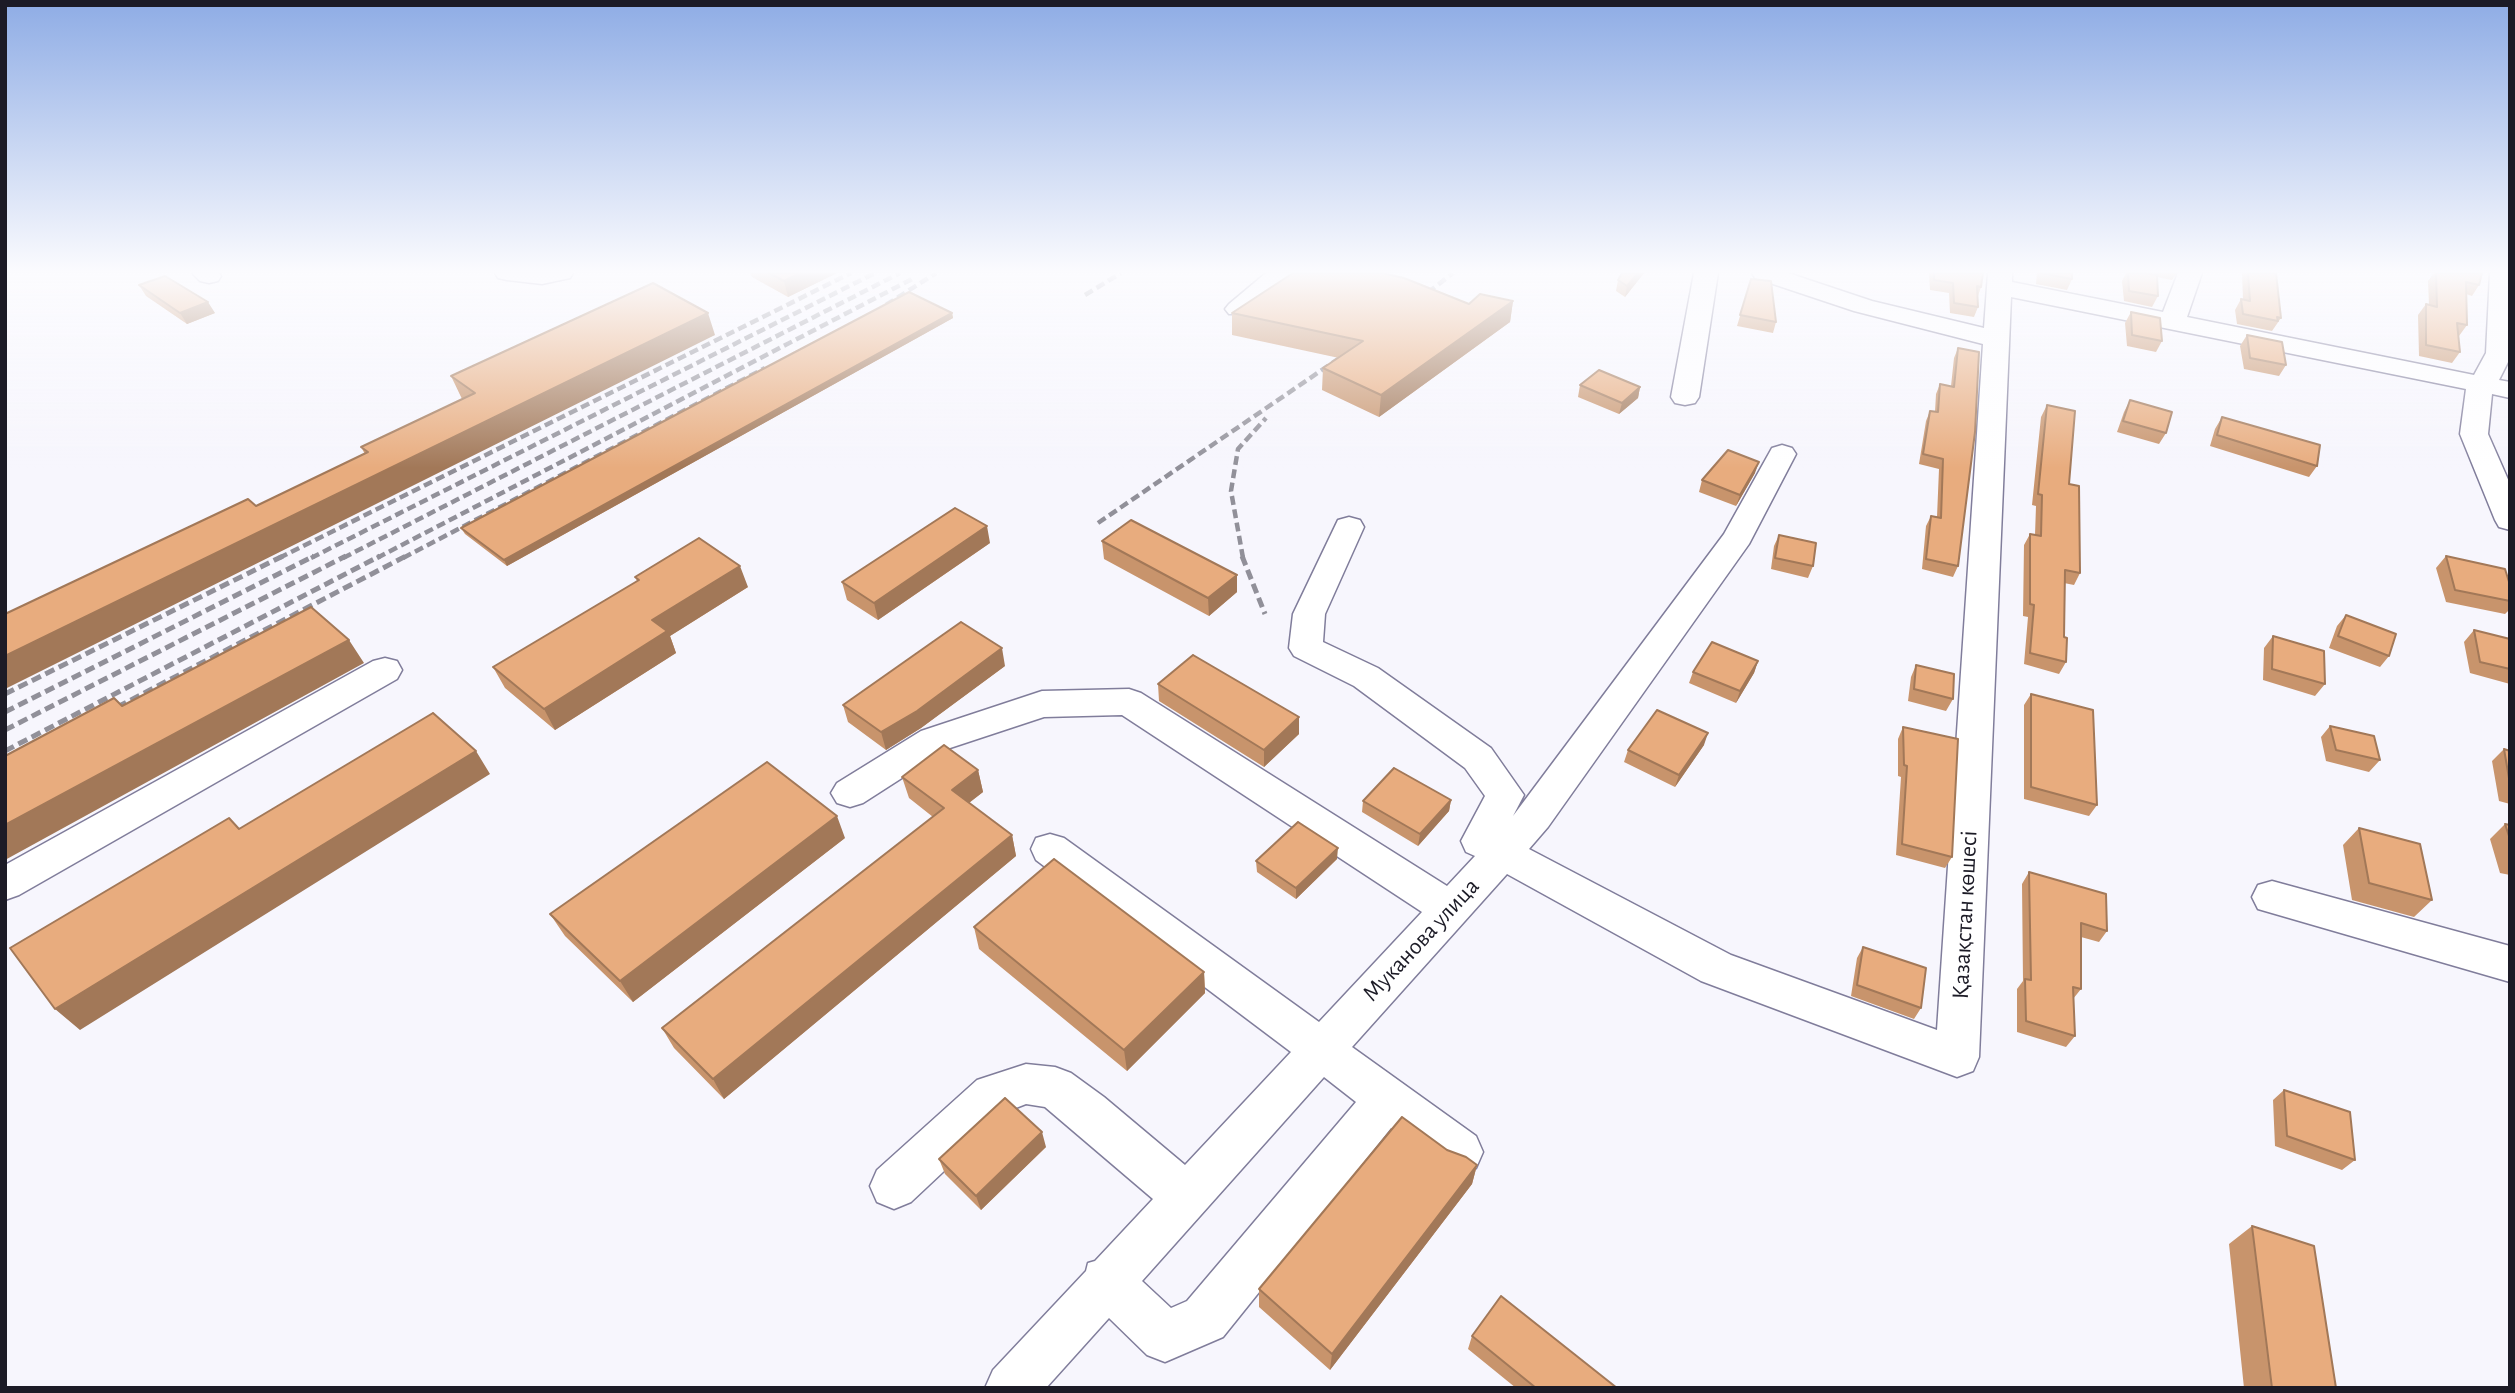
<!DOCTYPE html>
<html>
<head>
<meta charset="utf-8">
<style>
	body { margin:0 }
	#map { position:relative; width:2515px; height:1393px; overflow:hidden; background:#f7f6fd; font-family:"Alegreya Sans",sans-serif }
	canvas { display:block }
	.frame { position:absolute; inset:0; border:7px solid #1c1b26; pointer-events:none }
</style>
</head>
<body>
<div id="map">
<canvas width="2515" height="1393"></canvas>
<div class="frame"></div>
</div>
<script>
const c = document.querySelector('canvas').getContext('2d');
c.lineJoin = 'round';
const toPath = rows => new Path2D(rows.map(r => 'M' + r).join(''));
function strokePath(path, color, width, dash) { c.strokeStyle = color; c.lineWidth = width; c.lineCap = dash ? 'butt' : 'round'; c.setLineDash(dash || []); c.stroke(path); }
function fillPath(path, color) { c.fillStyle = color; c.fill(path, 'evenodd'); }
function label(font, color, halo, rows, align = 'center') {
  c.font = font + ' "Alegreya Sans",sans-serif'; c.lineWidth = 5; c.setLineDash([]); c.textBaseline = 'middle'; c.strokeStyle = halo; c.fillStyle = color; for (const [text, x, y, turn = 0] of rows) {
    c.save(); c.translate(x, y); c.rotate((+turn || 0) * Math.PI / 180); c.textAlign = isNaN(turn) ? turn : align; if (halo) c.strokeText(text, 0, 0); c.fillText(text, 0, 0); c.restore();
  }
}
const minor = toPath([
	[192,273,219,273,221,276,218,281,209,283,200,281,192,273],
	[495,273,573,273,570,278,542,284,507,280,498,278,495,273],
	[1266,273,1293,273,1247,314,1229,314,1225,309,1229,304,1266,273],
	[1694,273,1718,273,1699,397,1695,403,1685,405,1675,403,1671,397,1694,273],
	[1752,273,1788,273,1872,301,1984,328,1988,273,2012,273,2012,282,2163,312,2178,273,2202,273,2187,317,2474,375,2486,353,2490,273,2510,273,2510,358,2499,380,2510,382,2510,398,2492,394,2488,434,2510,484,2510,530,2499,527,2495,520,2460,434,2466,389,2011,297,1979,1057,1973,1071,1957,1077,1701,981,1507,874,1352,1047,1476,1136,1483,1152,1476,1168,1460,1174,1444,1168,1391,1128,1223,1337,1165,1362,1147,1355,1109,1318,1046,1388,985,1388,993,1370,1086,1271,1088,1263,1095,1261,1153,1199,1045,1107,1026,1104,1008,1111,911,1202,894,1209,877,1202,870,1186,877,1170,977,1080,1026,1064,1055,1067,1071,1073,1104,1097,1185,1165,1291,1052,1036,860,1031,849,1036,838,1050,834,1064,838,1319,1022,1422,912,1122,715,1044,717,947,749,863,803,850,807,837,803,831,793,837,783,921,731,1042,691,1129,689,1141,693,1447,886,1475,856,1466,852,1461,841,1485,796,1465,768,1354,686,1294,656,1289,648,1293,614,1338,520,1349,517,1360,520,1364,527,1325,614,1323,642,1378,668,1491,748,1524,795,1513,816,1724,534,1772,448,1782,445,1792,448,1796,454,1749,544,1548,827,1529,849,1731,955,1937,1030,1983,344,1854,311,1755,278,1752,273],
	[1324,1077,1356,1102,1187,1301,1171,1308,1142,1281,1324,1077],
	[385,658,397,661,402,670,397,679,19,895,5,900,5,865,373,661,385,658],
	[2272,881,2510,946,2510,982,2258,909,2252,897,2258,885,2272,881]
]);
strokePath(minor, '#807d9b', 3);
fillPath(minor, '#fff');
strokePath(toPath([
	[1085,295,1121,273],
	[1417,301,1453,273],
	[886,305,936,273],
	[1098,523,1338,359],
	[279,558,851,273],
	[311,558,875,273],
	[343,558,900,273],
	[377,558,914,278],
	[403,558,765,368],
	[1243,558,1231,491,1238,449,1266,418]
]), '#919099', 4.5, [9, 4.5]);
strokePath(toPath([
	[1242,556,1265,614],
	[5,694,283,556],
	[5,712,314,556],
	[104,714,406,556],
	[5,730,346,556],
	[5,751,380,556]
]), '#919099', 5, [10, 5]);
fillPath(toPath([
	[750,273,837,273,788,297,752,277],
	[1622,273,1644,273,1625,297,1616,291,1618,280],
	[1929,273,1983,273,1981,287,1978,296,1978,307,1974,317,1950,313,1949,293,1930,290],
	[2037,273,2072,273,2072,279,2067,290,2036,284],
	[2126,273,2144,273,2154,275,2154,273,2177,273,2172,280,2157,277,2158,296,2152,307,2124,301,2122,281],
	[2242,273,2276,273,2281,318,2272,331,2237,324,2235,310,2241,299,2243,300],
	[2434,273,2482,273,2479,285,2472,296,2466,294,2467,325,2459,336,2458,336,2460,352,2452,363,2419,356,2418,315,2426,304,2429,305,2428,281],
	[1751,279,1776,322,1773,333,1737,326],
	[139,285,215,313,187,324,146,296],
	[1513,301,1510,322,1379,417,1322,390,1323,368,1339,358,1232,335,1232,313,1469,304],
	[2131,312,2162,341,2156,352,2127,346,2125,323],
	[952,313,953,318,507,566,465,534,461,528],
	[715,335,256,506,365,454,361,447,462,399,451,376],
	[2247,335,2286,365,2279,376,2244,369,2240,346],
	[1958,348,1958,566,1953,577,1922,569,1926,526,1931,516,1937,517,1939,469,1919,464,1926,421,1930,411,1935,412,1936,394,1940,384,1951,386,1954,358],
	[1580,385,1640,387,1638,398,1619,414,1578,397],
	[2130,400,2166,433,2159,444,2117,432,2124,412],
	[2047,405,2069,484,2080,573,2074,585,2064,583,2064,637,2066,662,2059,674,2024,664,2028,617,2023,616,2024,545,2030,534,2035,535,2036,506,2032,505,2041,417],
	[2222,417,2317,466,2309,477,2210,446,2215,429],
	[1755,473,1736,506,1699,492,1702,480],
	[1779,535,1813,566,1808,578,1771,569,1774,546],
	[1102,541,1237,592,1209,616,1104,559],
	[990,543,878,620,847,600,842,582],
	[2446,556,2510,585,2510,609,2505,614,2446,602,2436,568],
	[635,577,748,587,670,636,676,653,555,730,505,688,493,667,637,581],
	[2346,615,2389,656,2380,667,2329,648,2337,626],
	[2474,630,2510,639,2510,684,2470,673,2464,642],
	[2273,636,2325,684,2315,696,2263,680,2264,648],
	[1758,661,1754,673,1736,703,1689,683,1693,672],
	[1916,665,1953,699,1946,711,1908,701,1911,677],
	[1005,666,921,728,886,750,848,722,843,705],
	[1158,684,1299,734,1264,767,1159,701],
	[2031,694,2097,805,2089,816,2024,799,2024,705],
	[2330,726,2380,760,2369,772,2326,761,2321,737],
	[1903,727,1952,857,1945,868,1896,855,1901,777,1898,776,1898,739],
	[1704,745,1675,787,1624,762,1628,750],
	[2504,749,2510,751,2510,804,2499,801,2492,761],
	[978,770,983,792,969,803,1012,835,1016,856,724,1099,674,1048,662,1028,933,817,909,798,902,777],
	[1451,800,1449,811,1418,846,1362,812,1363,801],
	[2505,824,2510,825,2510,875,2500,873,2490,839],
	[2359,828,2432,900,2414,917,2352,900,2343,845],
	[845,838,633,1002,565,936,550,914],
	[1337,859,1296,899,1257,872,1256,861],
	[2029,872,2107,931,2099,942,2081,937,2081,989,2073,999,2075,1036,2066,1047,2017,1032,2017,989,2023,981,2022,884],
	[974,927,1204,972,1205,993,1127,1071,979,949],
	[1863,947,1921,1008,1914,1019,1851,996,1857,958],
	[2284,1090,2355,1160,2342,1170,2275,1146,2273,1100],
	[1046,1147,981,1210,945,1174,939,1159],
	[1447,1150,1477,1165,1472,1184,1330,1370,1259,1307,1259,1289],
	[2252,1226,2336,1388,2244,1388,2229,1244],
	[1472,1336,1617,1388,1516,1388,1468,1349]
]), '#c8946c');
fillPath(toPath([
	[800,273,837,273,788,297,784,281],
	[1638,273,1644,273,1625,297,1627,286],
	[1513,301,1510,322,1379,417,1381,395],
	[208,302,215,313,187,324,180,313],
	[708,313,715,335,5,689,5,656],
	[952,313,953,318,507,566,504,560],
	[1640,387,1638,398,1619,414,1622,403],
	[1759,462,1755,473,1736,506,1740,495],
	[987,526,990,543,878,620,874,603],
	[740,566,748,587,670,636,676,653,555,730,544,709,652,620],
	[1237,575,1237,592,1209,616,1208,598],
	[349,640,364,663,5,860,5,825],
	[1002,648,1005,666,921,728,886,750,881,732],
	[1758,661,1754,673,1736,703,1740,691],
	[1299,717,1299,734,1264,767,1264,750],
	[1708,733,1704,745,1675,787,1679,775],
	[476,751,490,774,80,1030,55,1009],
	[978,770,983,792,957,812,952,790],
	[1451,800,1449,811,1418,846,1420,834],
	[837,816,845,838,633,1002,620,981],
	[1012,835,1016,856,724,1099,713,1079],
	[1338,848,1337,859,1296,899,1296,888],
	[1204,972,1205,993,1127,1071,1124,1050],
	[1042,1132,1046,1147,981,1210,976,1196],
	[1477,1165,1472,1184,1330,1370,1332,1354]
]), '#a27858');
const building = toPath([
	[769,273,800,273,784,281,769,273],
	[1293,273,1382,273,1404,278,1469,304,1480,294,1513,301,1381,395,1323,368,1363,341,1232,313,1293,273],
	[1622,273,1638,273,1627,286,1618,280,1622,273],
	[1934,273,1983,273,1981,287,1977,286,1978,307,1954,303,1953,283,1934,280,1934,273],
	[2041,273,2072,273,2072,279,2041,273],
	[2128,273,2144,273,2157,275,2158,296,2129,291,2128,273],
	[2248,273,2276,273,2281,318,2277,317,2278,321,2243,314,2241,299,2250,301,2248,273],
	[2436,273,2482,273,2479,285,2466,282,2467,325,2457,323,2460,352,2426,345,2426,304,2437,307,2436,273],
	[165,276,208,302,180,313,139,285,165,276],
	[1751,279,1771,281,1776,322,1740,315,1751,279],
	[653,283,708,313,5,656,5,614,248,499,256,506,368,452,361,447,475,393,451,376,653,283],
	[909,292,952,313,504,560,461,528,909,292],
	[2131,312,2160,318,2162,341,2132,335,2131,312],
	[2247,335,2282,342,2286,365,2250,358,2247,335],
	[1958,348,1979,352,1975,432,1958,566,1926,559,1931,516,1941,518,1943,459,1923,454,1930,411,1938,412,1940,384,1954,387,1958,348],
	[1599,370,1640,387,1622,403,1580,385,1599,370],
	[2130,400,2172,412,2166,433,2123,421,2130,400],
	[2047,405,2075,411,2069,484,2079,486,2080,573,2065,570,2064,637,2067,638,2066,662,2030,653,2034,605,2030,604,2030,534,2041,536,2042,495,2038,494,2047,405],
	[2222,417,2320,445,2317,466,2217,435,2222,417],
	[1728,450,1759,462,1740,495,1702,480,1728,450],
	[955,508,987,526,874,603,842,582,955,508],
	[1131,520,1237,575,1208,598,1102,541,1131,520],
	[1779,535,1816,543,1813,566,1775,558,1779,535],
	[699,538,740,566,652,620,667,631,544,709,493,667,639,580,635,577,699,538],
	[2446,556,2505,569,2510,585,2510,601,2455,590,2446,556],
	[311,607,349,640,5,825,5,756,114,698,122,706,311,607],
	[2346,615,2396,634,2389,656,2338,636,2346,615],
	[961,622,1002,648,917,711,881,732,843,705,961,622],
	[2474,630,2510,639,2510,669,2480,662,2474,630],
	[2273,636,2324,651,2325,684,2272,669,2273,636],
	[1712,642,1758,661,1740,691,1693,672,1712,642],
	[1193,655,1299,717,1264,750,1158,684,1193,655],
	[1916,665,1954,674,1953,699,1914,689,1916,665],
	[2031,694,2093,710,2097,805,2031,787,2031,694],
	[1657,710,1708,733,1679,775,1628,750,1657,710],
	[433,713,476,751,55,1009,10,948,229,818,239,829,433,713],
	[2330,726,2374,736,2380,760,2336,750,2330,726],
	[1903,727,1958,739,1952,857,1902,844,1907,766,1904,765,1903,727],
	[944,745,978,770,952,790,1012,835,713,1079,662,1028,944,808,902,777,944,745],
	[2504,749,2510,751,2510,784,2504,749],
	[767,762,837,816,620,981,550,914,767,762],
	[1394,768,1451,800,1420,834,1363,801,1394,768],
	[1298,822,1338,848,1296,888,1256,861,1298,822],
	[2505,824,2510,825,2510,839,2505,824],
	[2359,828,2420,844,2432,900,2369,883,2359,828],
	[1054,859,1204,972,1124,1050,974,927,1054,859],
	[2029,872,2106,894,2107,931,2081,923,2081,989,2073,987,2075,1036,2026,1021,2025,979,2031,980,2029,872],
	[1863,947,1926,968,1921,1008,1857,985,1863,947],
	[2284,1090,2350,1112,2355,1160,2287,1136,2284,1090],
	[1005,1098,1042,1132,976,1196,939,1159,1005,1098],
	[1402,1117,1447,1150,1466,1157,1477,1165,1332,1354,1259,1289,1402,1117],
	[2252,1226,2314,1246,2336,1388,2272,1388,2252,1226],
	[1501,1296,1617,1388,1536,1388,1472,1336,1501,1296]
]);
fillPath(building, '#e8ac7e');
strokePath(building, '#a27858', 2);
const sky = c.createLinearGradient(0, 0, 0, 468);
sky.addColorStop(0, '#8eace5');
sky.addColorStop(0.58, '#fbfbfe');
sky.addColorStop(1, '#fbfbfe00');
c.fillStyle = sky;
c.fillRect(0, 0, 2515, 468);
label('24px', '#1c1b26', '#fff', [
	["Қазақстан көшесі",1965,915,-87],
	["Муканова улица",1421,940,-47]
]);
</script>
</body>
</html>
